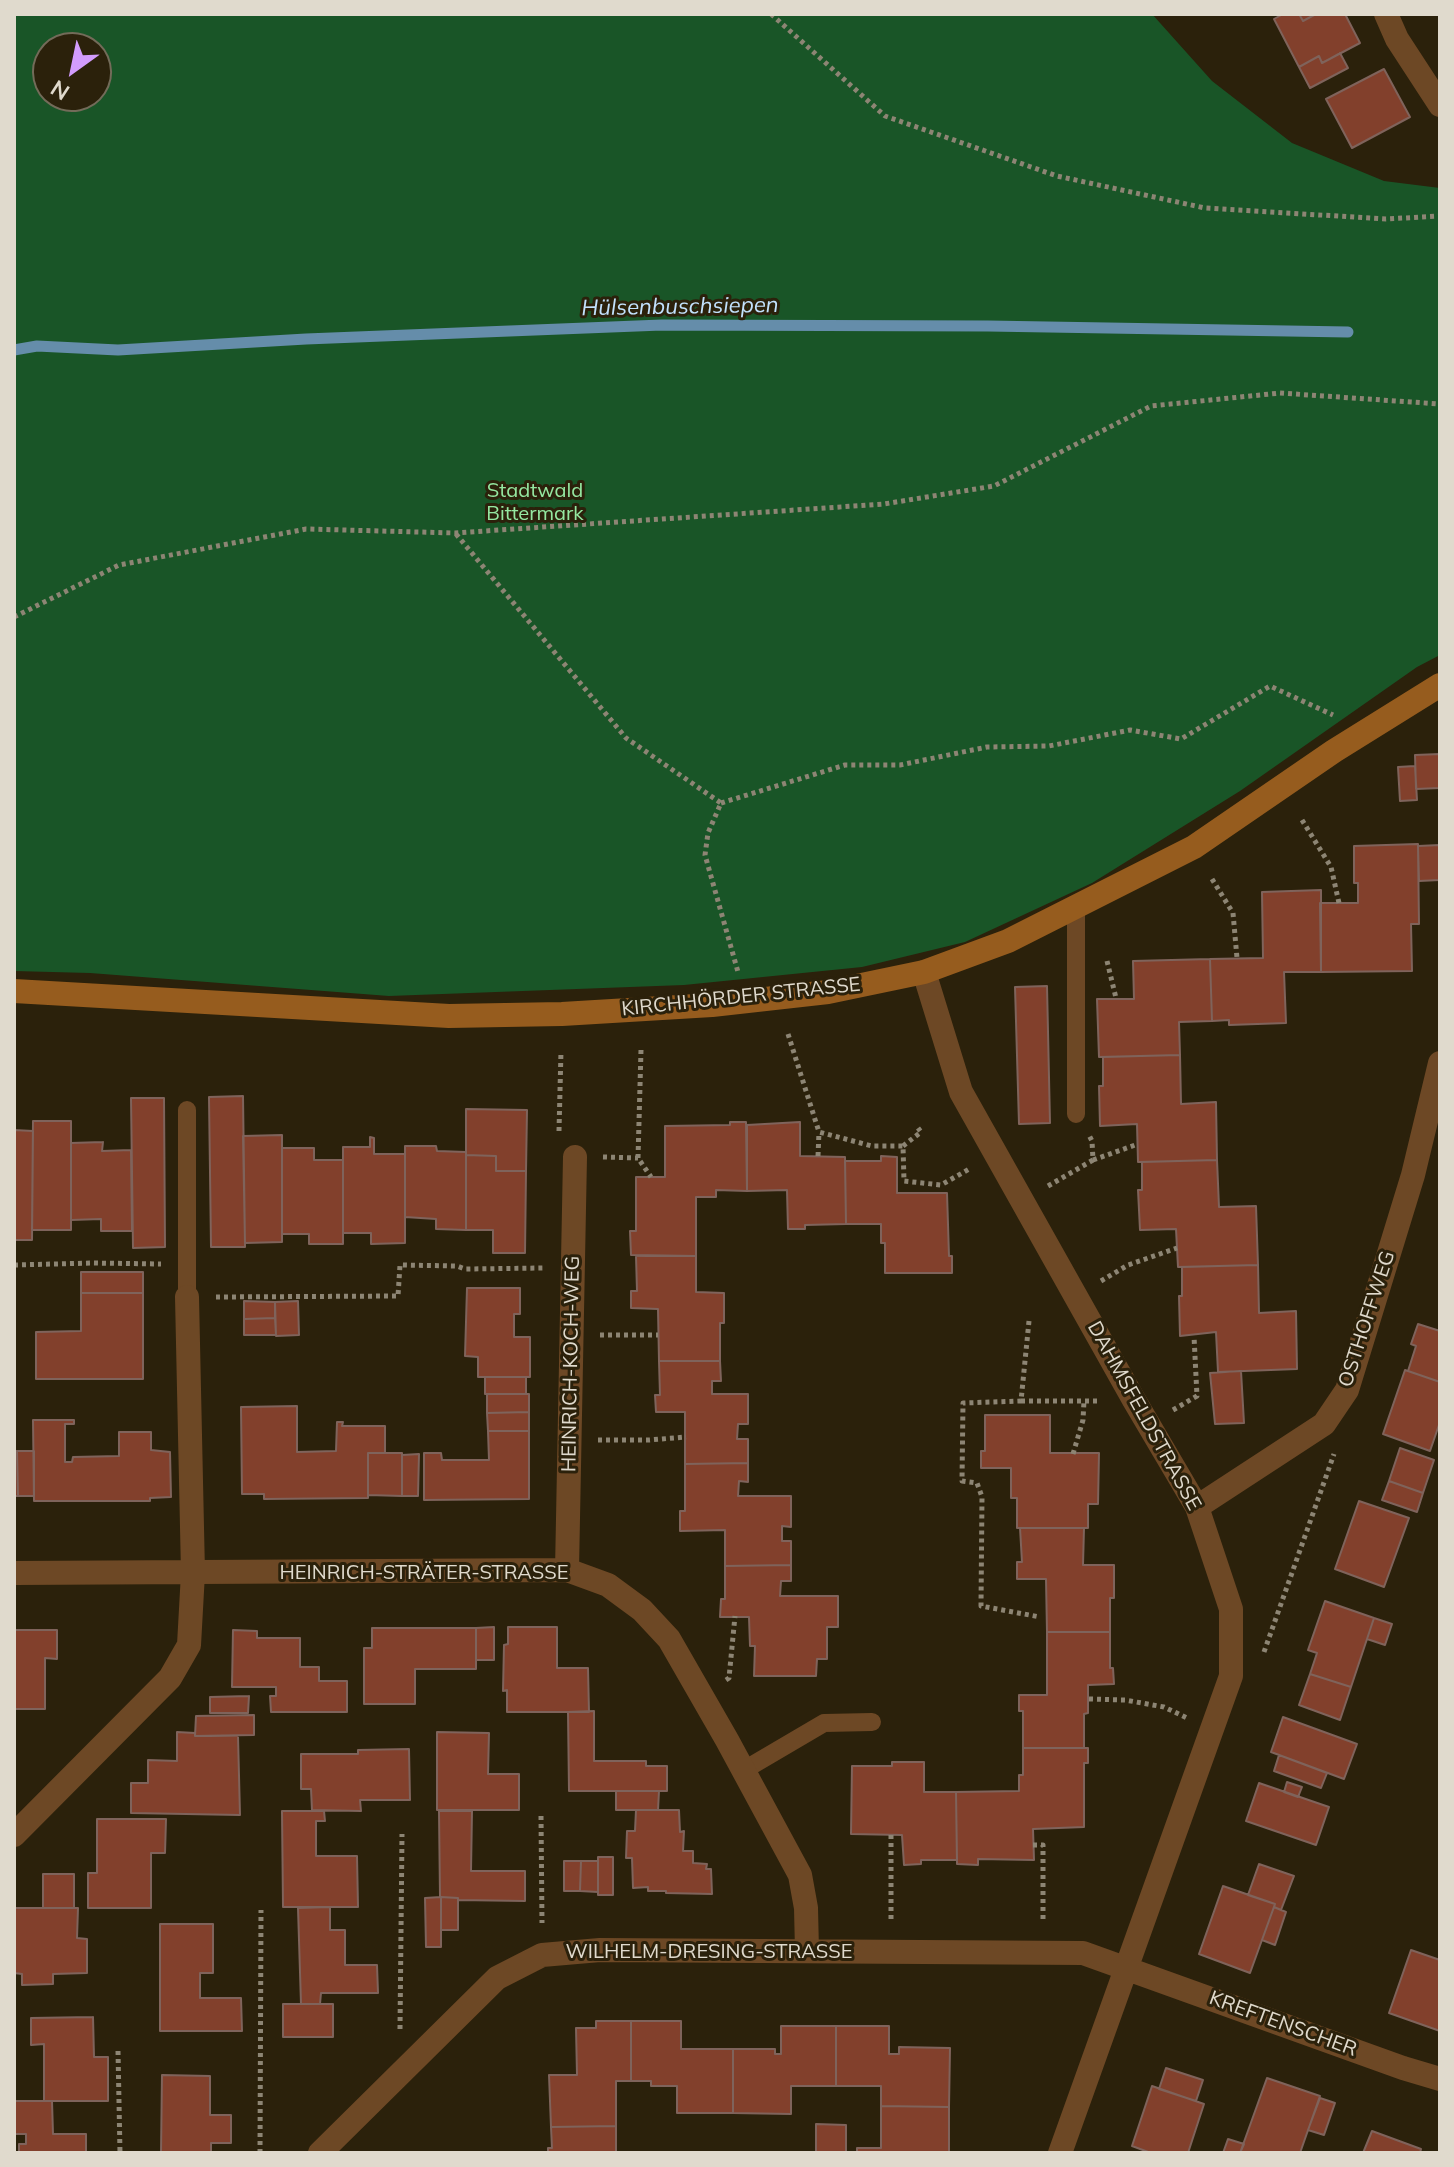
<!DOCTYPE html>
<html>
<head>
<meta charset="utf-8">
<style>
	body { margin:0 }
	#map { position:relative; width:1454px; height:2167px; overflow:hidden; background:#2b210b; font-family:Mulish,sans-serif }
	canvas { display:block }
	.frame { position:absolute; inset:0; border:16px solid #e0dacd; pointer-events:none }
	.north { position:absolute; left:32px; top:32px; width:80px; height:80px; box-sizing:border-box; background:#2b210b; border:2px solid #736b59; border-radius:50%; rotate:213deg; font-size:22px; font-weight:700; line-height:32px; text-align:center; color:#e0dacd }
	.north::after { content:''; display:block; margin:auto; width:28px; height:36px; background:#d29cfd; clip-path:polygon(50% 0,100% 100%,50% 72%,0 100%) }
</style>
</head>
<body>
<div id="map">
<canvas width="1454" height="2167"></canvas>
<div class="frame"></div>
<div class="north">N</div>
</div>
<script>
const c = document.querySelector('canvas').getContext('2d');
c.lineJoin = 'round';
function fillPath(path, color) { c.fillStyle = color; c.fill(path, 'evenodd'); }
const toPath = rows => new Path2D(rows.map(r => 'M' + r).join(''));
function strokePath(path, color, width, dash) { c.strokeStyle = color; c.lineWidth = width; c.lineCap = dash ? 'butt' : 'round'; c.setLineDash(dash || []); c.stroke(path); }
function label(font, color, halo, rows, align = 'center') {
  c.font = font + ' Mulish,sans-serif'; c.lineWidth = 6; c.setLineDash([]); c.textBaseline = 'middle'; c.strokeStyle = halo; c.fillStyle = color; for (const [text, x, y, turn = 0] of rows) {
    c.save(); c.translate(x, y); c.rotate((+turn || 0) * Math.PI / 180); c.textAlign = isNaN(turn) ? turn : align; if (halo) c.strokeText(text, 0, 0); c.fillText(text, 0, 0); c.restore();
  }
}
fillPath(toPath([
	[14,14,1152,14,1212,81,1292,143,1384,181,1440,188,1440,655,1417,667,1240,791,1092,883,965,942,862,967,684,985,389,996,90,973,14,971],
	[48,48,96,48,96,96,48,96]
]), '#195527');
strokePath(toPath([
	[14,350,37,346,118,350,306,339,662,325,988,326,1348,332]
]), '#658daa', 11);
const building = toPath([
	[1283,14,1299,14,1303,21,1316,14,1345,14,1360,43,1322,63,1319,56,1299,67,1274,19,1283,14],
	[1299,14,1316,14,1303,21,1299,14],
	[1340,53,1348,68,1310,88,1299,67,1319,56,1322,63,1340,53],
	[1384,69,1410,117,1352,148,1326,99,1384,69],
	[1440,754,1440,788,1416,789,1415,755,1440,754],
	[1415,766,1417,800,1400,801,1398,767,1415,766],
	[1418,844,1419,924,1411,924,1412,971,1321,972,1320,903,1358,903,1358,883,1354,883,1354,846,1418,844],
	[1440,845,1440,880,1419,881,1418,846,1440,845],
	[1321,890,1321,972,1284,972,1286,1023,1229,1025,1229,1020,1212,1021,1210,959,1263,958,1262,892,1321,890],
	[1210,959,1212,1021,1179,1022,1180,1055,1099,1057,1097,999,1134,999,1133,961,1210,959],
	[1047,986,1050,1123,1019,1124,1015,987,1047,986],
	[1180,1055,1181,1104,1216,1102,1217,1160,1138,1162,1137,1124,1100,1126,1099,1086,1103,1086,1103,1057,1180,1055],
	[243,1096,245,1247,211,1247,209,1097,243,1096],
	[131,1098,164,1098,165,1247,133,1248,131,1098],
	[466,1109,527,1110,526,1171,496,1171,496,1156,466,1155,466,1109],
	[33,1121,71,1121,71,1230,32,1230,33,1121],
	[730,1122,746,1122,747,1191,716,1190,716,1197,696,1197,696,1256,631,1255,630,1231,636,1231,636,1177,665,1177,665,1126,730,1125,730,1122],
	[800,1122,800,1156,845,1157,846,1224,805,1225,805,1229,788,1229,787,1190,747,1191,747,1125,800,1122],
	[14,1130,33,1131,32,1240,14,1240,14,1130],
	[282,1135,282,1242,245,1243,243,1136,282,1135],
	[370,1137,374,1138,374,1154,405,1154,405,1243,371,1244,371,1233,343,1233,343,1147,370,1147,370,1137],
	[103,1142,102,1151,131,1150,132,1231,101,1231,101,1219,71,1220,71,1143,103,1142],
	[405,1146,436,1146,437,1151,466,1152,466,1230,436,1229,436,1219,405,1217,405,1146],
	[282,1148,314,1148,314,1160,343,1160,343,1244,309,1244,309,1234,282,1234,282,1148],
	[466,1155,496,1156,496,1171,526,1171,525,1253,493,1253,493,1230,466,1230,466,1155],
	[881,1156,897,1157,897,1193,947,1193,949,1256,952,1256,952,1273,885,1273,885,1243,881,1243,881,1224,846,1224,845,1161,881,1161,881,1156],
	[1217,1160,1219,1207,1256,1206,1258,1265,1178,1267,1176,1229,1140,1230,1138,1190,1142,1190,1142,1162,1217,1160],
	[636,1256,696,1256,696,1292,724,1293,724,1323,720,1323,720,1361,659,1361,658,1309,631,1308,631,1291,637,1291,636,1256],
	[1258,1265,1259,1313,1296,1311,1297,1369,1218,1372,1216,1332,1180,1336,1179,1296,1182,1296,1182,1267,1258,1265],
	[81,1272,143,1272,143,1293,81,1293,81,1272],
	[467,1288,520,1288,520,1314,514,1314,514,1337,530,1337,530,1377,478,1377,478,1357,465,1356,467,1288],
	[81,1293,143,1293,143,1379,36,1379,36,1332,81,1331,81,1293],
	[244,1301,275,1302,275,1318,244,1319,244,1301],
	[298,1301,299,1335,276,1336,275,1302,298,1301],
	[275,1318,276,1335,244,1335,244,1319,275,1318],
	[1418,1324,1440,1331,1440,1382,1408,1371,1416,1346,1411,1344,1418,1324],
	[659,1361,720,1361,721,1381,712,1381,712,1394,748,1394,748,1424,738,1424,737,1439,748,1439,748,1463,685,1464,685,1412,656,1412,655,1395,660,1395,659,1361],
	[1405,1370,1440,1382,1440,1422,1430,1451,1383,1434,1405,1370],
	[1241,1371,1244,1423,1215,1424,1210,1373,1241,1371],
	[485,1377,526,1377,526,1394,485,1394,485,1377],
	[487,1394,529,1394,529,1412,487,1413,487,1394],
	[297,1406,297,1452,336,1451,337,1422,343,1422,342,1426,385,1426,385,1453,368,1453,368,1498,264,1499,264,1494,242,1494,241,1407,297,1406],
	[529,1412,529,1431,488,1431,487,1413,529,1412],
	[985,1415,1050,1415,1050,1453,1099,1453,1098,1504,1088,1504,1088,1528,1017,1528,1017,1498,1011,1498,1011,1468,981,1468,981,1451,985,1451,985,1415],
	[33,1420,74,1420,74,1424,65,1424,65,1462,72,1462,73,1457,119,1456,119,1432,151,1432,151,1450,170,1452,171,1497,150,1498,150,1501,34,1501,33,1420],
	[488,1431,529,1431,529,1499,424,1500,424,1453,441,1453,442,1460,489,1460,488,1431],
	[1400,1448,1434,1460,1423,1493,1389,1481,1400,1448],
	[14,1451,17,1451,18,1496,14,1496,14,1451],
	[17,1451,34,1451,34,1496,18,1496,17,1451],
	[368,1453,402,1453,402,1496,368,1495,368,1453],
	[419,1454,418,1496,402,1496,402,1455,419,1454],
	[748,1463,748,1482,739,1481,738,1496,791,1496,791,1527,782,1526,782,1541,791,1541,791,1565,725,1566,725,1530,680,1531,680,1511,685,1511,685,1464,748,1463],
	[1389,1481,1423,1493,1417,1512,1382,1500,1389,1481],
	[1359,1501,1409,1518,1384,1587,1335,1569,1359,1501],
	[1020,1528,1084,1528,1083,1565,1114,1565,1114,1598,1110,1598,1110,1632,1047,1632,1046,1579,1017,1579,1017,1562,1022,1562,1020,1528],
	[791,1565,791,1581,781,1581,780,1596,838,1596,838,1627,827,1627,827,1659,817,1659,816,1676,754,1676,755,1646,750,1646,749,1617,720,1617,721,1599,725,1599,725,1566,791,1565],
	[1325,1601,1374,1618,1351,1687,1310,1674,1317,1653,1308,1650,1325,1601],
	[1374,1618,1392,1624,1385,1645,1367,1639,1374,1618],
	[494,1627,494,1660,476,1660,476,1628,494,1627],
	[508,1627,557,1627,557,1668,588,1668,589,1712,507,1712,507,1690,503,1691,504,1645,508,1644,508,1627],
	[372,1628,476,1628,476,1669,415,1669,415,1704,364,1704,364,1648,372,1648,372,1628],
	[14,1630,57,1630,57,1659,45,1658,45,1709,14,1709,14,1630],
	[233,1630,257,1631,257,1638,300,1638,300,1667,319,1667,319,1681,347,1681,347,1712,271,1712,270,1696,276,1696,276,1687,232,1687,233,1630],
	[1047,1632,1110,1632,1110,1668,1113,1668,1114,1684,1088,1685,1088,1713,1084,1714,1084,1748,1023,1748,1023,1711,1019,1711,1019,1695,1047,1695,1047,1632],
	[1310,1674,1351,1687,1340,1720,1299,1705,1310,1674],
	[249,1696,248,1713,210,1713,210,1697,249,1696],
	[594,1711,594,1761,646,1761,646,1766,667,1766,667,1791,569,1791,568,1712,594,1711],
	[254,1715,254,1735,195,1736,196,1716,254,1715],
	[1283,1717,1357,1744,1344,1779,1271,1752,1283,1717],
	[177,1732,195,1733,195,1736,238,1736,240,1815,131,1813,131,1783,148,1783,148,1760,177,1761,177,1732],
	[437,1732,489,1733,488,1774,519,1774,519,1810,437,1810,437,1732],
	[1023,1748,1088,1748,1088,1763,1084,1763,1084,1827,1033,1829,1034,1860,978,1859,978,1865,957,1864,956,1792,1019,1791,1019,1775,1023,1775,1023,1748],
	[409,1749,410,1800,360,1800,361,1811,312,1810,311,1789,301,1789,301,1754,358,1754,358,1750,409,1749],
	[1279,1755,1327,1773,1321,1788,1274,1771,1279,1755],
	[892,1762,924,1762,924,1792,956,1792,957,1860,921,1860,921,1864,904,1865,902,1835,851,1834,852,1766,892,1766,892,1762],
	[1287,1782,1302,1787,1298,1797,1284,1792,1287,1782],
	[1259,1783,1329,1807,1316,1845,1246,1821,1259,1783],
	[616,1791,659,1791,658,1810,616,1810,616,1791],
	[636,1810,679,1810,680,1832,684,1831,683,1851,693,1851,693,1863,707,1864,706,1869,711,1869,712,1894,666,1893,666,1891,648,1891,648,1887,633,1888,632,1858,626,1858,627,1831,635,1831,636,1810],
	[282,1811,324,1811,325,1821,316,1821,316,1856,357,1856,358,1907,283,1907,282,1811],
	[439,1811,472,1811,471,1871,525,1871,525,1901,458,1900,458,1898,440,1897,439,1811],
	[97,1819,166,1819,165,1853,151,1853,151,1908,88,1908,88,1873,97,1873,97,1819],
	[598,1857,613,1857,613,1895,598,1895,598,1857],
	[564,1861,581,1861,580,1891,564,1891,564,1861],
	[581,1861,598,1861,598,1892,580,1891,581,1861],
	[1259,1864,1294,1876,1281,1910,1274,1907,1275,1904,1248,1895,1259,1864],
	[43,1874,74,1874,74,1908,43,1908,43,1874],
	[1223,1886,1275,1904,1250,1973,1199,1954,1223,1886],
	[441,1897,458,1898,458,1930,441,1930,441,1897],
	[441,1897,441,1947,426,1947,425,1898,441,1897],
	[330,1907,330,1930,345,1930,345,1965,377,1965,378,1993,321,1993,320,2004,301,2004,298,1908,330,1907],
	[1274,1907,1286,1912,1275,1945,1262,1940,1274,1907],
	[14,1908,78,1908,77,1938,87,1939,87,1973,53,1974,53,1984,22,1985,22,1974,14,1973,14,1908],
	[160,1924,213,1924,213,1973,200,1973,200,1998,241,1998,242,2031,160,2031,160,1924],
	[1411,1950,1440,1960,1440,2031,1389,2013,1411,1950],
	[283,2004,333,2004,333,2037,283,2037,283,2004],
	[93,2017,94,2057,108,2057,108,2101,44,2101,44,2044,31,2045,31,2018,93,2017],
	[596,2021,631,2021,631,2081,616,2081,616,2126,551,2127,549,2075,577,2075,576,2028,596,2028,596,2021],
	[631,2021,681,2021,681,2049,733,2049,733,2113,677,2113,677,2086,651,2086,651,2081,631,2081,631,2021],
	[781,2026,836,2026,836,2086,791,2086,791,2114,733,2113,733,2049,775,2049,775,2054,781,2054,781,2026],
	[836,2026,889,2026,889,2054,899,2054,899,2047,950,2048,949,2107,881,2106,881,2086,836,2086,836,2026],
	[1166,2068,1203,2080,1196,2101,1159,2089,1166,2068],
	[162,2075,210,2076,210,2115,231,2115,231,2143,211,2143,211,2153,161,2153,162,2075],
	[1267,2078,1320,2096,1300,2153,1240,2153,1267,2078],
	[1152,2086,1204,2104,1188,2153,1151,2153,1132,2146,1152,2086],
	[1320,2098,1335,2103,1324,2135,1308,2130,1320,2098],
	[14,2101,52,2101,53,2134,86,2134,86,2153,19,2153,19,2144,26,2144,26,2134,14,2134,14,2101],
	[881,2106,949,2107,949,2153,857,2153,857,2148,881,2148,881,2106],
	[816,2124,846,2125,846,2153,816,2153,816,2124],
	[616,2126,616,2153,548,2153,548,2148,552,2148,551,2127,616,2126],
	[1372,2131,1421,2149,1420,2153,1363,2153,1372,2131],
	[1228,2139,1244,2144,1240,2153,1223,2153,1228,2139]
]);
fillPath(building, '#82402c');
strokePath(building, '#7f635b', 2);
strokePath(toPath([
	[771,14,885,116,1057,176,1205,208,1386,219,1440,216],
	[456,534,626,738,721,803,708,833,705,855,738,972],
	[14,617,119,565,306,529,455,533,884,504,994,486,1151,406,1280,393,1440,404],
	[721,803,845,765,900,765,987,747,1049,746,1130,730,1181,739,1270,686,1333,715],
	[1302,820,1331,867,1339,903],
	[1212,879,1233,913,1237,958],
	[1107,961,1116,998],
	[788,1034,819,1132,872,1146,903,1146,904,1181,941,1185,971,1168],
	[641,1050,638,1158,651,1177],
	[559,1131,561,1051],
	[903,1146,921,1132,918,1128],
	[818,1156,819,1132],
	[603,1157,638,1158],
	[1093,1160,1138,1144],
	[1048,1186,1093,1160,1092,1141,1089,1135],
	[14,1265,93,1263,161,1264],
	[1101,1281,1128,1265,1177,1248],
	[216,1297,398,1296,400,1265,457,1266,465,1269,544,1268],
	[1029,1321,1021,1401,963,1403,962,1481,977,1483,982,1497,981,1606,1040,1617],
	[600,1335,658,1335],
	[1021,1401,1100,1401],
	[1173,1410,1197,1396,1194,1336],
	[598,1440,649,1440,686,1437],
	[1073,1454,1083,1420,1084,1401],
	[1264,1652,1334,1454],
	[726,1680,729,1678,735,1616],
	[1089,1699,1125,1700,1164,1707,1187,1718],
	[541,1816,542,1923],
	[891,1835,891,1922],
	[1033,1845,1043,1845,1043,1923],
	[400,2029,402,1834],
	[118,2051,120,2153],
	[260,2153,261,1910]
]), '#8d8574', 5, [4, 4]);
strokePath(toPath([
	[1076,1114,1076,908],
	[187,1297,187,1110],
	[744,1770,824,1723,872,1722]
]), '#6d4825', 18);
strokePath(toPath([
	[1386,14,1397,39,1440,105],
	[924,972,961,1092,1134,1400,1197,1507,1231,1609,1231,1676,1060,2153],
	[1197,1507,1324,1424,1347,1390,1413,1175,1440,1063],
	[567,1570,575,1157],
	[14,1573,567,1570,608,1585,642,1610,669,1639,727,1740,800,1875,806,1908,807,1951],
	[14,1835,170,1678,189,1645,193,1573,187,1297],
	[320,2153,497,1978,542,1955,600,1950,1083,1953,1403,2068,1440,2079]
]), '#6d4825', 24);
strokePath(toPath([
	[14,991,449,1016,562,1014,712,1005,828,992,924,972,1008,941,1194,847,1334,751,1440,685]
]), '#965c1e', 24);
label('20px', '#95e8a1', '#2b210b', [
	["Stadtwald",535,491],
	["Bittermark",535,514]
]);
label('20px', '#e0dacd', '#2b210b', [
	["KIRCHHÖRDER STRASSE",741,997,-6],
	["OSTHOFFWEG",1367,1319,-72],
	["HEINRICH-KOCH-WEG",571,1364,-89],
	["DAHMSFELDSTRASSE",1144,1416,61],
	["HEINRICH-STRÄTER-STRASSE",424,1573],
	["WILHELM-DRESING-STRASSE",709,1952],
	["KREFTENSCHER",1283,2024,20]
]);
label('italic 22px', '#c2e2fd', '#2b210b', [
	["Hülsenbuschsiepen",680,307,-1]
]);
</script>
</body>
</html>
